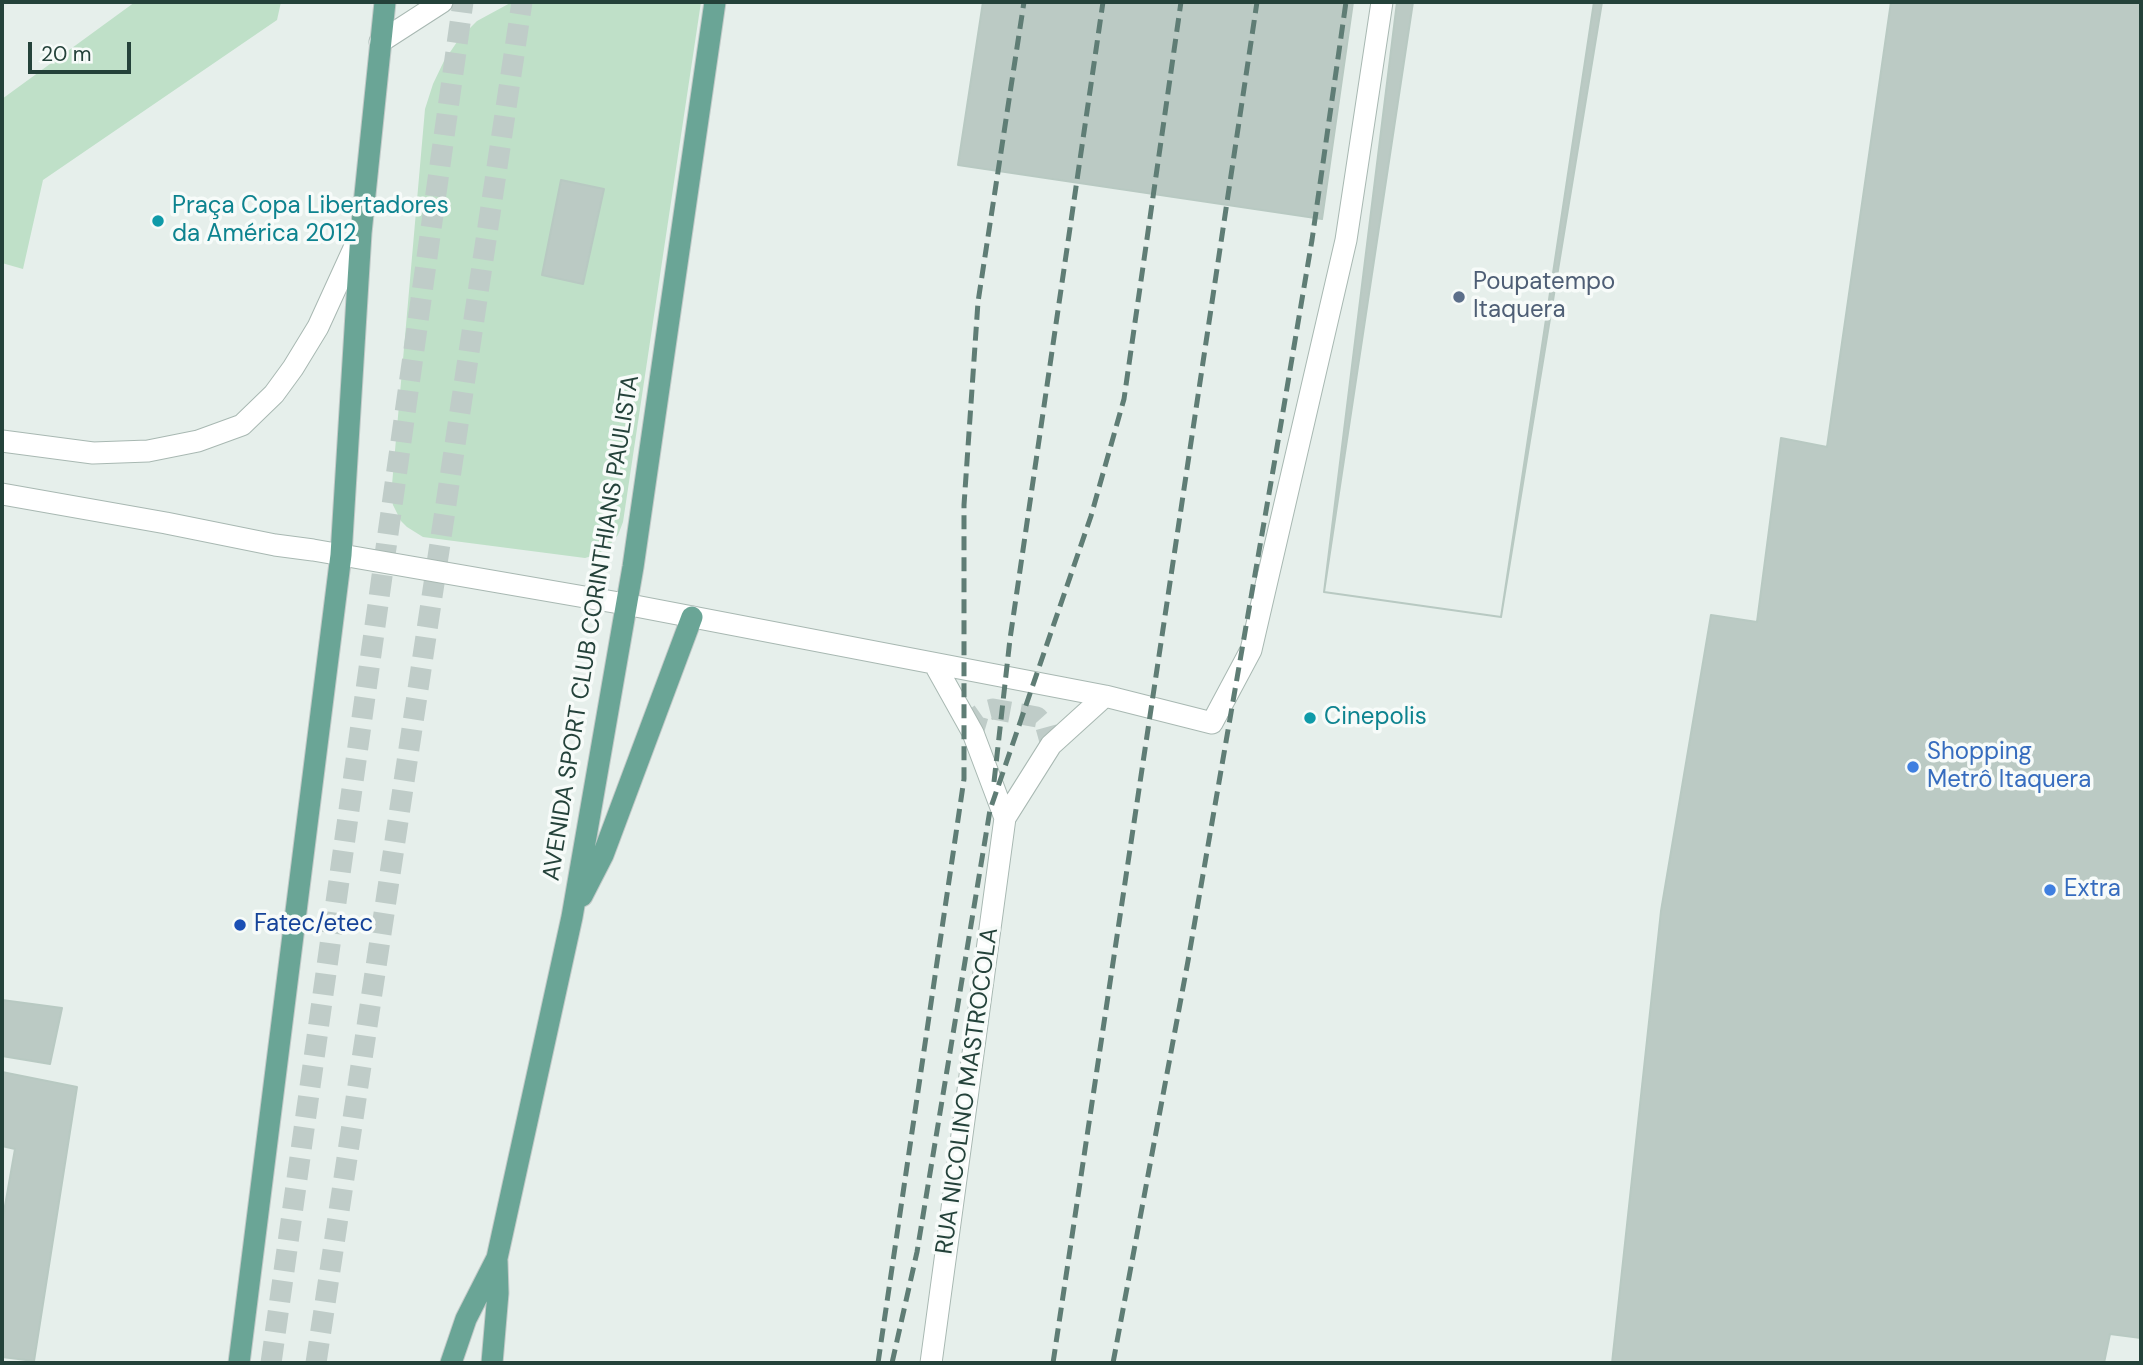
<!DOCTYPE html>
<html>
<head>
<meta charset="utf-8">
<style>
	body { margin:0 }
	#map { position:relative; width:2143px; height:1365px; overflow:hidden; background:#e6efeb; font-family:"DM Sans",sans-serif }
	canvas { display:block }
	.frame { position:absolute; inset:0; border:4px solid #24423a; pointer-events:none }
	.scale { position:absolute; left:28px; top:42px; width:103px; height:32px; box-sizing:border-box; border:4px solid #24423a; border-top:0; padding-left:9px; font-size:21px; line-height:24px; white-space:nowrap; color:#24423a; -webkit-text-stroke:5px #f7fbf9; paint-order:stroke }
</style>
</head>
<body>
<div id="map">
<canvas width="2143" height="1365"></canvas>
<div class="frame"></div>
<div class="scale">20 m</div>
</div>
<script>
const c = document.querySelector('canvas').getContext('2d');
c.lineJoin = 'round';
function fillPath(path, color) { c.fillStyle = color; c.fill(path, 'evenodd'); }
const toPath = rows => new Path2D(rows.map(r => 'M' + r).join(''));
function strokePath(path, color, width, dash) { c.strokeStyle = color; c.lineWidth = width; c.lineCap = dash ? 'butt' : 'round'; c.setLineDash(dash || []); c.stroke(path); }
function label(font, color, halo, rows, align = 'center') {
  c.font = font + ' "DM Sans",sans-serif'; c.lineWidth = 7; c.setLineDash([]); c.textBaseline = 'middle'; c.strokeStyle = halo; c.fillStyle = color; for (const [text, x, y, turn = 0] of rows) {
    c.save(); c.translate(x, y); c.rotate((+turn || 0) * Math.PI / 180); c.textAlign = isNaN(turn) ? turn : align; if (halo) c.strokeText(text, 0, 0); c.fillText(text, 0, 0); c.restore();
  }
}
fillPath(toPath([
	[135,2,281,2,277,20,43,180,23,269,2,263,2,99],
	[512,2,701,2,623,522,618,535,609,546,598,554,585,558,423,537,407,527,401,521,393,505,391,496,425,109,433,84,444,61,459,39,477,21]
]), '#bfe0c8');
const building = toPath([
	[983,2,1353,2,1322,219,958,165,983,2],
	[1397,2,1602,2,1501,617,1324,592,1397,2],
	[1413,2,1594,2,1501,617,1324,592,1413,2],
	[1891,2,2141,2,2141,1338,2110,1334,2104,1363,1612,1363,1661,911,1711,615,1757,622,1781,438,1827,447,1891,2],
	[561,180,604,189,583,284,542,275,561,180],
	[2,1000,62,1008,50,1064,2,1056,2,1000],
	[2,1072,77,1087,34,1361,2,1357,2,1223,15,1149,2,1146,2,1072]
]);
fillPath(building, '#bbcac4');
strokePath(building, '#b8c9c2', 2);
strokePath(toPath([
	[973,733,978,716,985,711,993,709,1037,717,1046,727,1051,745]
]), '#bfccc8', 21, [21, 10]);
strokePath(toPath([
	[271,1363,463,2],
	[316,1363,522,2]
]), '#bfccc8', 21, [21, 10]);
const tertiary = toPath([
	[380,42,442,2],
	[2,441,93,453,148,451,198,441,242,425,274,394,293,368,318,327,360,235],
	[2,494,166,523,275,545,313,550,625,604,1105,696,1212,723,1251,650,1346,240,1382,2],
	[935,665,973,733,1005,818],
	[931,1363,1005,818,1051,745,1105,696]
]);
const primary = toPath([
	[582,896,603,855,692,617],
	[239,1363,341,555,361,233,385,2],
	[451,1363,466,1319,497,1258,572,917,633,567,715,2],
	[492,1363,498,1293,497,1261]
]);
strokePath(tertiary, '#a8b8b2', 23);
strokePath(primary, '#c2cac8', 23);
strokePath(tertiary, '#fff', 21);
strokePath(primary, '#6aa596', 21);
strokePath(toPath([
	[994,782,1010,639,1103,2],
	[878,1363,964,779,964,505,978,302,1024,2],
	[892,1363,917,1252,990,810,1091,516,1124,399,1181,2],
	[1053,1363,1257,2],
	[1113,1363,1188,961,1275,459,1312,240,1346,2]
]), '#5f7d75', 5, [14, 7]);
for (const [x, y, r, color] of [
	[158,221,7,"#0f9aa8"],
	[1459,297,7,"#5c6f8a"],
	[1310,718,7,"#0f9aa8"],
	[1913,767,7,"#3f7fe0"],
	[2050,890,7,"#3f7fe0"],
	[240,925,7,"#1a4fb4"]
]) { const dot = new Path2D(); dot.arc(x, y, r, 0, 2 * Math.PI); c.fillStyle = color; c.fill(dot); strokePath(dot, '#f7fbf9', 2.5); }
label('24px', '#0d838f', '#f7fbf9', [
	["Praça Copa Libertadores",172,207],
	["da América 2012",172,235],
	["Cinepolis",1324,718]
], 'left');
label('24px', '#4e5e75', '#f7fbf9', [
	["Poupatempo",1473,283],
	["Itaquera",1473,311]
], 'left');
label('24px', '#24423a', '#f7fbf9', [
	["AVENIDA SPORT CLUB CORINTHIANS PAULISTA",592,628,-81],
	["RUA NICOLINO MASTROCOLA",968,1091,-82]
]);
label('24px', '#366cbe', '#f7fbf9', [
	["Shopping",1927,753],
	["Metrô Itaquera",1927,781],
	["Extra",2064,890]
], 'left');
label('24px', '#164399', '#f7fbf9', [
	["Fatec/etec",254,925]
], 'left');
</script>
</body>
</html>
